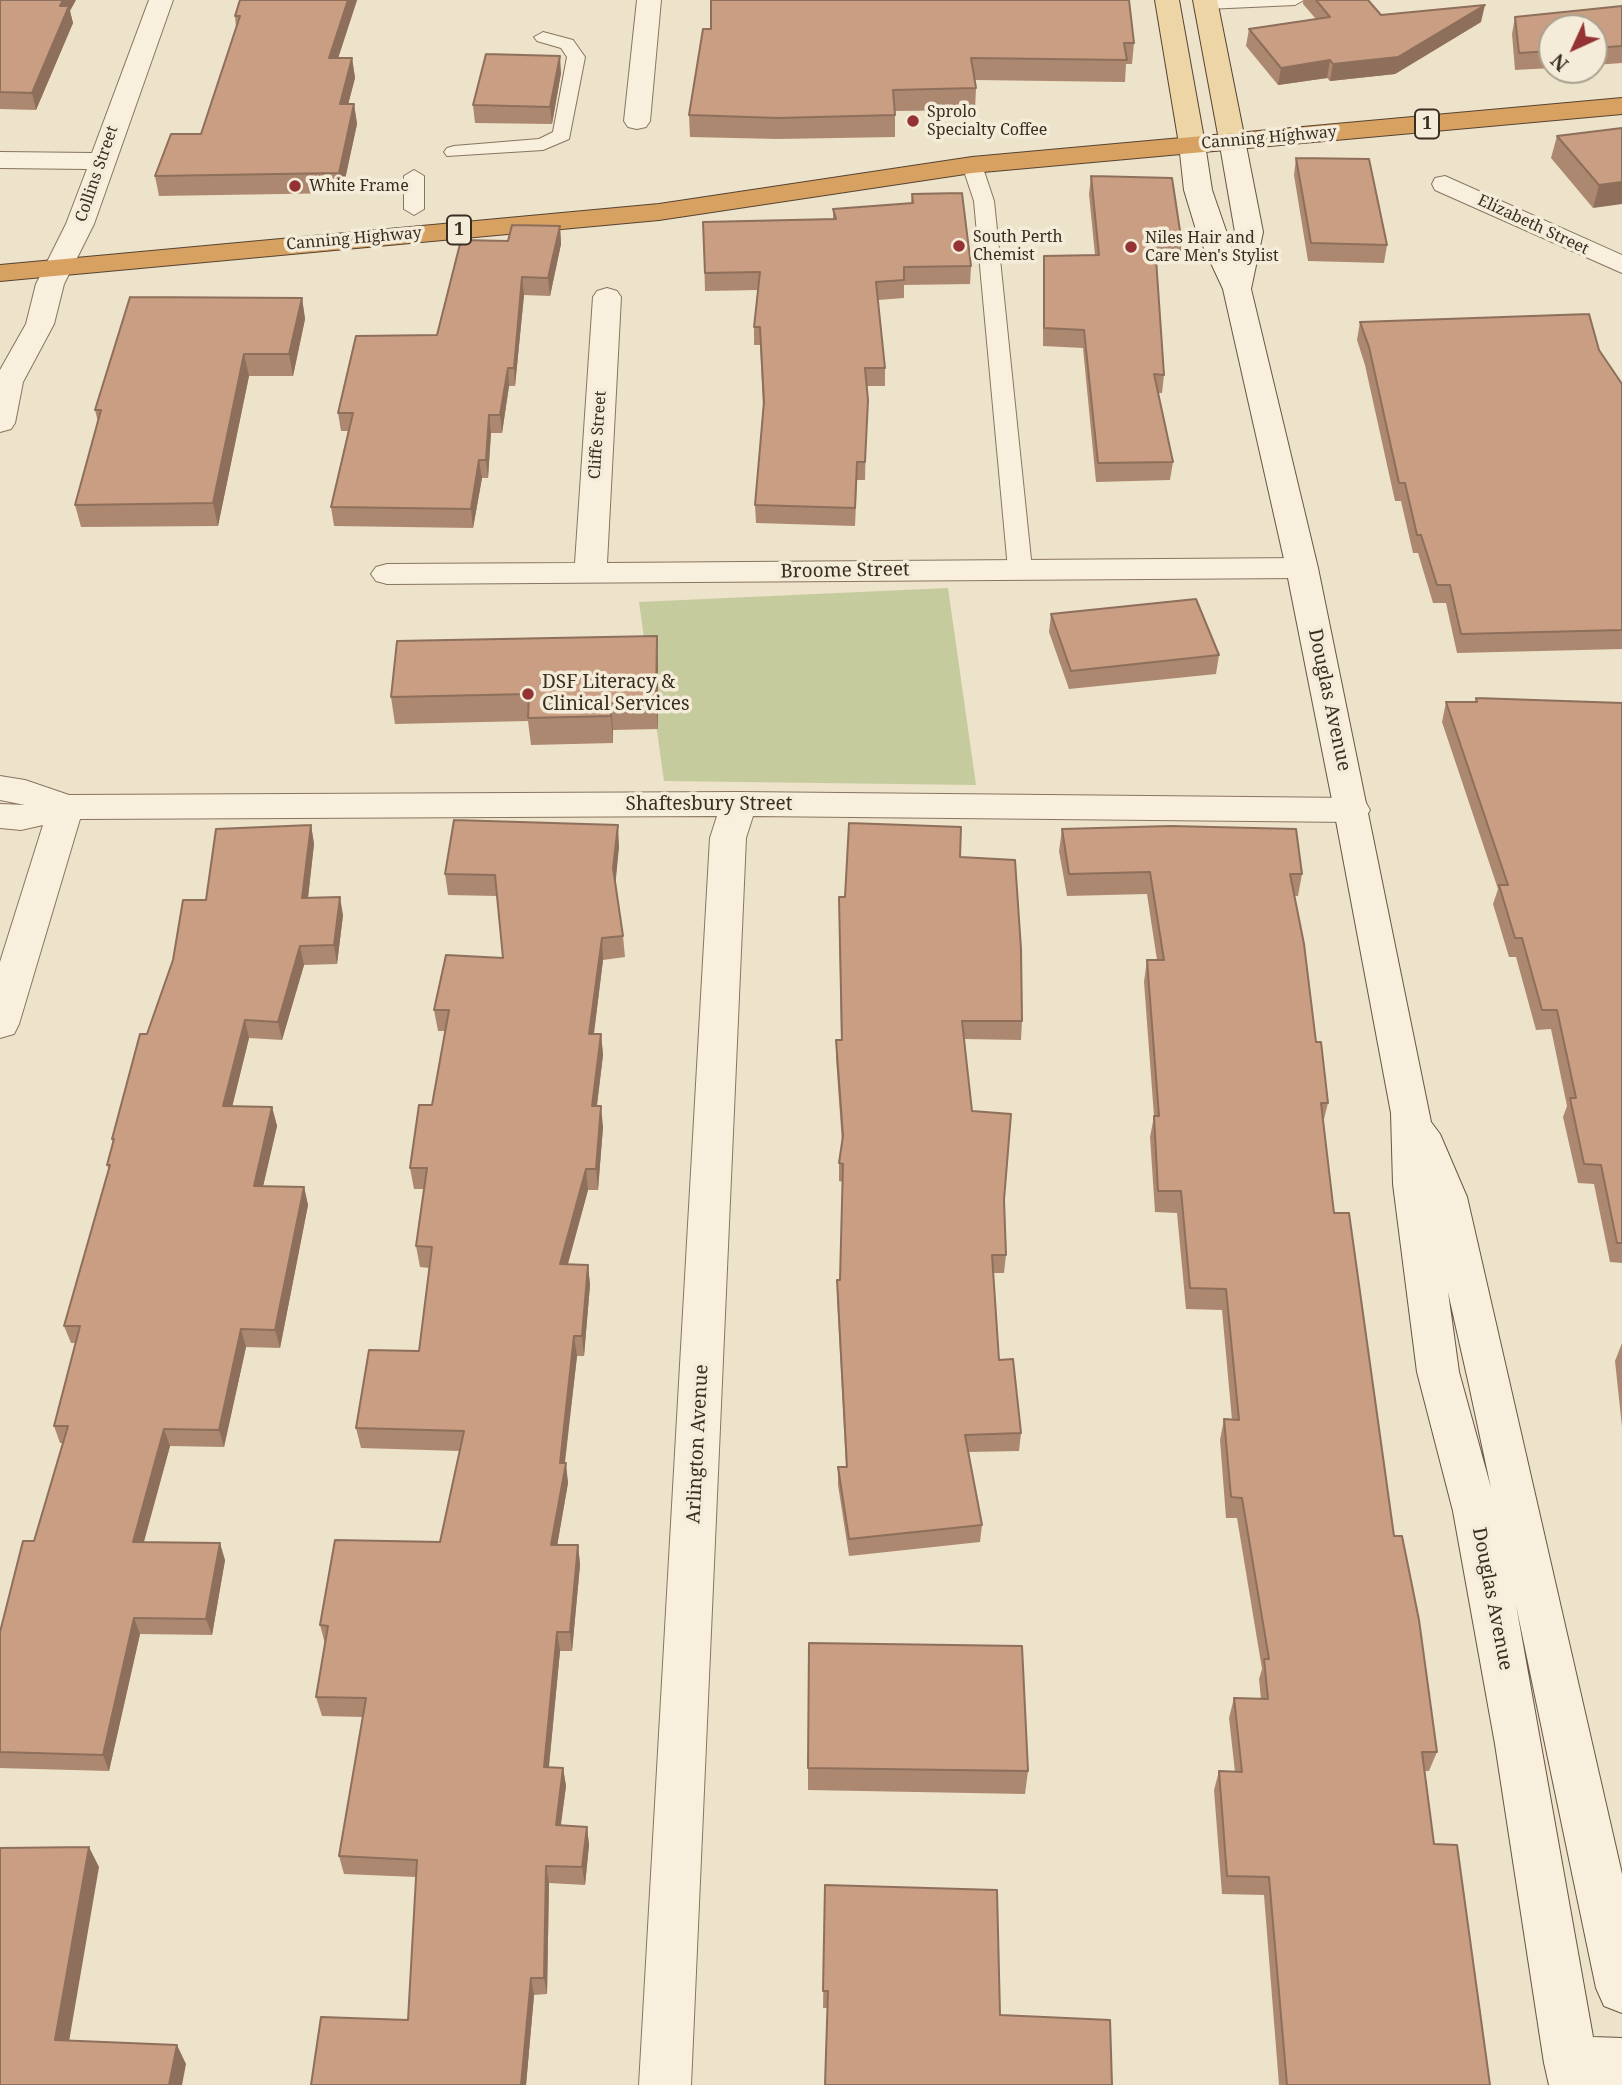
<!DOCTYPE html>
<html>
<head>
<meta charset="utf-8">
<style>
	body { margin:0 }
	#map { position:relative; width:1622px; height:2085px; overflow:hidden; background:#ede2ca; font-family:"Noto Serif",serif }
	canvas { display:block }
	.north { position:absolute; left:1538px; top:14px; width:70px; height:70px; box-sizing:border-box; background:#f4ecd9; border:2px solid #aaa08f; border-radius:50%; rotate:225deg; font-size:19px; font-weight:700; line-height:28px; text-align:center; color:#3a2d21 }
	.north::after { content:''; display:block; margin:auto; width:24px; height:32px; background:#943234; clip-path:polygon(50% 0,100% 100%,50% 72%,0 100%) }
</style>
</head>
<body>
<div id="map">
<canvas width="1622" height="2085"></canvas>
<div class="north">N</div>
</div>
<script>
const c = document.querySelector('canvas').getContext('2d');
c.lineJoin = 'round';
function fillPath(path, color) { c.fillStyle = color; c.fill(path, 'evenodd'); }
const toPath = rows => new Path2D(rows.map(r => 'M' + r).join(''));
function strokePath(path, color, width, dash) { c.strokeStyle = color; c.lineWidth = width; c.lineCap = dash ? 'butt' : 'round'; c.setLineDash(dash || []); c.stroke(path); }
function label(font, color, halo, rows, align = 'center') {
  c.font = font + ' "Noto Serif",serif'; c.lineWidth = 7; c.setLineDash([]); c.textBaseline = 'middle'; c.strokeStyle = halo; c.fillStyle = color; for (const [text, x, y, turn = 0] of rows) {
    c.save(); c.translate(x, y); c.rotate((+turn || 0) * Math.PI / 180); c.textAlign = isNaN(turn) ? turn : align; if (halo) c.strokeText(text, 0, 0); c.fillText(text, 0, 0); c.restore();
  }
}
fillPath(toPath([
	[948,588,976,785,664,781,639,602]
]), '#c6cb9e');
const lane = toPath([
	[1202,0,1304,0,1295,5,1207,9,1198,4,1202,0],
	[543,32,573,40,585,57,569,139,543,150,447,156,444,152,447,148,454,146,539,139,553,132,567,57,561,48,537,41,534,37,543,32],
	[972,159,982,165,994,201,1032,569,1028,574,1020,576,1012,574,1008,569,974,201,962,165,972,159],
	[414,170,424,176,424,209,414,215,404,209,404,176,414,170]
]);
const street = toPath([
	[149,0,173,0,94,224,64,284,54,324,23,382,15,423,11,429,0,432,0,370,26,324,36,284,66,224,87,169,0,168,0,152,92,153,149,0],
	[637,0,661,0,650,121,646,127,637,129,628,127,624,121,637,0],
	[1445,176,1622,255,1622,273,1435,190,1432,184,1435,178,1445,176],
	[607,288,617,291,621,297,607,563,1302,558,1313,561,1318,568,1313,575,1302,578,387,584,376,581,371,574,376,567,387,564,575,563,593,297,597,291,607,288],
	[0,776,25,780,69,795,739,792,1352,798,1365,801,1370,810,1365,819,1352,822,753,816,746,838,691,2085,639,2085,710,838,717,816,80,819,19,1024,14,1034,0,1038,0,962,43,825,21,830,0,828,0,804,25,805,0,800,0,776]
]);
const secondary = toPath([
	[1232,132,1241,134,1245,140,1263,232,1251,289,1318,568,1431,1122,1440,1134,1467,1197,1622,1874,1622,2013,1604,2006,1596,1988,1516,1605,1593,2037,1622,2038,1622,2085,1549,2085,1544,2063,1495,1744,1453,1511,1417,1372,1393,1184,1391,1113,1334,810,1286,568,1223,289,1197,233,1184,190,1179,144,1183,138,1192,136,1201,138,1205,144,1212,190,1232,248,1235,232,1219,140,1223,134,1232,132],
	[1448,1292,1469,1385,1491,1488,1459,1372,1448,1292]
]);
const primary = toPath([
	[1155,0,1179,0,1205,144,1201,150,1183,150,1179,144,1155,0],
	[1193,0,1217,0,1245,140,1241,146,1223,146,1219,140,1193,0]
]);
const highway = toPath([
	[1622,98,1622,114,972,173,659,220,0,281,0,265,659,204,972,157,1622,98]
]);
strokePath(lane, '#88755f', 2);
strokePath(street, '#88755f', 2);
strokePath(secondary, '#6a5642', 2);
strokePath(primary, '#574332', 2);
strokePath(highway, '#574332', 2);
fillPath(lane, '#f8efdd');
fillPath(street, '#f8efdd');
fillPath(secondary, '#f8efdd');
fillPath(primary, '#edd5a5');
fillPath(highway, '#d6a161');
fillPath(toPath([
	[0,0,70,11,73,23,36,110,0,109],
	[240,0,357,0,338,58,352,58,355,78,348,104,354,104,357,124,342,193,159,196,155,176,201,134,236,27,235,16],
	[1303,0,1368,0,1381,15,1481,22,1395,74,1330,81,1327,78,1278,85,1246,46,1249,29,1316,19,1303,4],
	[1622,6,1622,63,1594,65,1594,28,1552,28,1552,68,1515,70,1512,34,1515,17],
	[711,29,1134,43,1132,64,1126,64,1125,82,975,80,976,88,975,110,895,111,895,137,778,139,690,137,689,115],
	[561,73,552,124,475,123,473,105],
	[1622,128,1593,208,1551,158,1557,136],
	[1296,158,1387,245,1384,263,1308,261,1294,175],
	[1091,176,1182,244,1180,262,1156,261,1164,375,1162,393,1158,393,1173,462,1170,480,1096,482,1083,348,1043,346,1043,273,1044,256,1095,255,1089,194],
	[912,194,971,266,970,284,904,285,904,298,878,300,885,368,885,386,867,386,865,480,857,480,855,526,756,523,755,505,763,407,760,345,754,345,754,327,758,290,705,291,703,222,833,219,833,209,911,203],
	[560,226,561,244,550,296,524,295,515,386,509,386,502,433,491,433,488,478,482,478,473,528,334,526,331,507,348,431,341,431,338,413,437,335,508,241],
	[302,298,305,319,293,376,249,376,218,526,81,527,75,505,98,422,95,410],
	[1360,322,1599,350,1622,384,1622,649,1457,653,1446,603,1433,603,1418,553,1413,553,1401,501,1395,501,1365,365,1357,340],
	[1051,614,1219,655,1216,674,1069,689,1049,632],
	[658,663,658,729,613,730,613,743,531,745,528,721,395,724,391,697],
	[1476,698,1622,703,1622,1263,1610,1262,1594,1184,1578,1183,1563,1117,1567,1106,1551,1029,1536,1030,1516,957,1509,957,1493,904,1498,889,1442,722,1446,702,1475,702],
	[311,825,314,844,308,897,343,915,337,964,304,965,282,1040,249,1038,232,1106,272,1107,277,1126,263,1186,304,1187,308,1205,280,1348,246,1347,224,1447,170,1446,144,1542,225,1560,212,1635,140,1634,109,1771,0,1768,0,1632,34,1541,63,1443,60,1443,54,1426,75,1343,71,1343,64,1326,109,1171,107,1165,113,1143,112,1139,147,1034,206,900],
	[1062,829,1302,874,1298,896,1295,896,1316,1042,1328,1103,1323,1123,1334,1213,1394,1536,1437,1752,1429,1771,1425,1771,1434,1844,1490,2085,1279,2085,1264,1895,1222,1894,1214,1790,1219,1771,1235,1772,1229,1718,1234,1698,1261,1699,1259,1679,1262,1669,1237,1518,1226,1518,1220,1440,1224,1419,1232,1420,1222,1310,1186,1309,1177,1213,1155,1212,1150,1137,1154,1116,1144,982,1147,960,1157,960,1147,894,1067,896,1059,851],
	[619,846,615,883,623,936,625,957,603,960,594,1034,601,1034,603,1055,597,1106,603,1127,598,1190,588,1190,568,1264,588,1265,590,1285,584,1356,577,1356,565,1463,568,1483,557,1545,578,1545,580,1565,572,1651,560,1651,549,1767,563,1768,566,1786,561,1825,587,1827,589,1845,585,1885,549,1883,547,1994,534,1995,526,2085,311,2085,408,2020,416,1877,344,1874,339,1856,363,1717,322,1716,316,1697,325,1644,320,1625,440,1542,460,1451,361,1448,356,1428,419,1351,430,1268,420,1267,416,1246,424,1189,414,1189,410,1168,432,1105,445,1031,438,1031,434,1010,503,958,497,896,448,895,445,874],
	[960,857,1022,1021,1021,1040,964,1039,972,1111,1004,1200,1006,1255,1004,1273,993,1273,999,1360,1021,1433,1019,1451,968,1452,982,1525,980,1542,849,1556,838,1485,838,1467,846,1467,837,1297,837,1280,840,1280,843,1182,839,1181,839,1163,842,1143,836,1058,836,1040,841,1040,839,915,845,897],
	[1622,1343,1622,1427,1615,1361],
	[808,1768,1028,1771,1025,1794,808,1790],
	[825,1885,997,1890,827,2008,823,2008]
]), '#ad8870');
fillPath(toPath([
	[63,0,76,0,70,11,73,23,36,110,32,93,60,6],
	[348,0,357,0,332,77,329,58],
	[1485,5,1481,22,1395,74,1330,81,1333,64],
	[560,56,561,73,552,124,550,107],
	[352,58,355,78,343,124,340,104],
	[1330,60,1327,78,1278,85,1281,68],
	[354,104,357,124,342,193,339,173],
	[1622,182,1622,204,1593,208,1599,185],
	[560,226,561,244,550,296,548,278],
	[522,277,524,295,515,386,514,368],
	[302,298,305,319,293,376,289,354],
	[244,354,249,376,218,526,213,503],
	[508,368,509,386,502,433,500,415],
	[489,415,491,433,488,478,486,460],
	[479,460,482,478,473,528,471,509],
	[657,636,658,663,658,729,656,702],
	[611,703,613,730,613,743,611,716],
	[311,825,314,844,306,916,302,898],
	[618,825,619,846,615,889,613,868],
	[340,897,343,915,337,964,334,945],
	[602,938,603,960,591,1055,589,1034],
	[300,946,304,965,282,1040,278,1022],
	[245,1020,249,1038,228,1124,223,1106],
	[601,1034,603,1055,594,1127,592,1106],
	[601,1106,603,1127,598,1190,596,1169],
	[272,1107,277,1126,259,1204,254,1186],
	[586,1169,588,1190,562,1285,560,1264],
	[304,1187,308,1205,280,1348,275,1330],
	[588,1265,590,1285,584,1356,582,1336],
	[241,1329,246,1347,224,1447,219,1430],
	[574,1336,577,1356,563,1476,566,1463,568,1483,554,1564,551,1545],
	[164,1429,170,1446,139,1559,133,1542],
	[220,1543,225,1560,212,1635,206,1619],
	[578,1545,580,1565,572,1651,570,1632],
	[134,1618,140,1634,109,1771,103,1755],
	[557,1632,560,1651,547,1785,544,1767],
	[563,1768,566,1786,558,1843,556,1825],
	[587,1827,589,1845,585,1885,582,1867],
	[89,1847,99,1867,66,2059,55,2040],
	[546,1866,549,1883,547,1994,544,1978],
	[531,1978,534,1995,526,2085,521,2085],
	[177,2045,186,2064,182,2085,169,2085]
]), '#8d6f5b');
const building = toPath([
	[0,0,63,0,60,6,69,6,32,93,0,92,0,0],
	[240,0,348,0,329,58,352,58,340,104,354,104,339,173,155,176,171,134,201,134,240,16,235,16,240,0],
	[711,0,1129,0,1134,43,1124,43,1127,60,971,58,976,88,893,90,895,115,778,118,689,115,703,29,711,29,711,0],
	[1316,0,1368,0,1381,15,1485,5,1398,57,1333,64,1330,60,1281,68,1249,29,1330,17,1316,0],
	[1622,6,1622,46,1594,48,1594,28,1552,28,1552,51,1519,53,1515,17,1622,6],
	[486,54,560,56,550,107,473,105,486,54],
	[1622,128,1622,182,1599,185,1557,136,1622,128],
	[1296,158,1369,159,1387,245,1311,243,1296,158],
	[1091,176,1172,178,1182,244,1155,244,1164,375,1154,374,1173,462,1098,463,1084,330,1044,328,1044,256,1099,255,1091,176],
	[962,193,971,266,904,267,904,280,876,282,885,368,865,368,868,400,865,462,857,462,855,508,755,505,764,402,760,327,754,327,760,272,705,273,703,222,836,219,833,209,913,203,912,194,962,193],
	[512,225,560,226,548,278,522,277,514,368,508,368,500,415,489,415,486,460,479,460,471,509,331,507,353,413,338,413,356,336,437,335,461,240,508,241,512,225],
	[130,297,302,298,289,354,244,354,213,503,75,505,101,410,95,410,130,297],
	[1589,314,1599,350,1622,384,1622,630,1461,634,1450,585,1437,585,1421,535,1417,535,1405,483,1399,483,1369,347,1360,322,1589,314],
	[1196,599,1219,655,1071,671,1051,614,1196,599],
	[657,636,656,702,611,703,611,716,528,718,529,694,391,697,397,641,657,636],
	[1476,698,1622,703,1622,1243,1617,1243,1601,1165,1584,1164,1570,1098,1576,1098,1557,1010,1542,1010,1522,938,1515,938,1499,885,1508,885,1446,702,1477,702,1476,698],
	[454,820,618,825,613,868,623,936,602,938,589,1034,601,1034,592,1106,601,1106,596,1169,586,1169,560,1264,588,1265,582,1336,574,1336,560,1463,566,1463,551,1545,578,1545,570,1632,557,1632,544,1767,563,1768,556,1825,587,1827,582,1867,546,1866,544,1978,531,1978,521,2085,311,2085,321,2017,408,2020,417,1860,339,1856,366,1698,316,1697,328,1626,320,1625,335,1540,440,1542,464,1431,356,1428,369,1350,419,1351,432,1247,416,1246,427,1168,410,1168,419,1105,432,1105,449,1010,434,1010,446,955,503,958,495,875,445,874,454,820],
	[849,823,961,827,960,857,1015,860,1021,949,1022,1021,962,1021,972,1111,1011,1114,1004,1200,1006,1255,992,1255,999,1360,1013,1359,1021,1433,965,1435,982,1525,849,1539,838,1467,847,1467,837,1280,840,1280,843,1164,839,1163,843,1136,836,1040,842,1040,839,897,845,897,849,823],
	[311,825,302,898,340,897,334,945,300,946,278,1022,245,1020,223,1106,272,1107,254,1186,304,1187,275,1330,241,1329,219,1430,164,1429,133,1542,220,1543,206,1619,134,1618,103,1755,0,1752,0,1632,23,1541,34,1541,68,1426,54,1426,80,1326,64,1326,110,1165,107,1165,114,1139,112,1139,140,1034,147,1034,173,960,183,900,206,900,216,829,311,825],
	[1171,826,1296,829,1302,874,1290,874,1304,944,1316,1042,1321,1042,1328,1103,1321,1103,1334,1213,1349,1213,1394,1536,1402,1536,1419,1620,1437,1752,1422,1752,1434,1844,1457,1845,1490,2085,1287,2085,1269,1877,1227,1876,1219,1771,1242,1772,1234,1698,1268,1699,1264,1659,1269,1659,1242,1498,1231,1497,1224,1419,1239,1420,1226,1289,1190,1288,1181,1191,1158,1191,1154,1116,1159,1116,1147,960,1164,960,1150,872,1069,874,1062,829,1171,826],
	[809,1643,1022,1646,1028,1771,808,1768,809,1643],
	[89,1847,55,2040,177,2045,169,2085,0,2085,0,1848,89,1847],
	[825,1885,997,1890,1000,2015,1110,2020,1112,2085,825,2085,828,1991,823,1991,825,1885]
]);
fillPath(building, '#c99e82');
strokePath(building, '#8d6f5b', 2);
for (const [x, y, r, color] of [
	[913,121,7,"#943234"],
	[295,186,7,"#943234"],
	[959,246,7,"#943234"],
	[1131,247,7,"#943234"],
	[528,694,7,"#943234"]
]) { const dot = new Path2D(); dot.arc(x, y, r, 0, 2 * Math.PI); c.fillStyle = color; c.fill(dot); strokePath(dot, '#f4ecd9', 2.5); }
label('16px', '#3a2d21', '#f4ecd9', [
	["Sprolo",927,112],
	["Specialty Coffee",927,130],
	["White Frame",309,186],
	["South Perth",973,237],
	["Chemist",973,255],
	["Niles Hair and",1145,238],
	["Care Men's Stylist",1145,256]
], 'left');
label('16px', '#3a2d21', '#f4ecd9', [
	["Canning Highway",1269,138,-5],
	["Collins Street",97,174,-71],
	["Elizabeth Street",1533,225,25],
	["Canning Highway",354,239,-5],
	["Cliffe Street",598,435,-86]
]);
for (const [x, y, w] of [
	[1427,124,24],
	[459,230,24]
]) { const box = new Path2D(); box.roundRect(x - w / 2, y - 14.5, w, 29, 5); c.fillStyle = '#f4ecd9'; c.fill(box); strokePath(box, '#3a2d21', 2); }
label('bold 18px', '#3a2d21', null, [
	["1",1427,124],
	["1",459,230]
]);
label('19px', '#3a2d21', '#f4ecd9', [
	["Broome Street",845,571,-1],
	["Douglas Avenue",1329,700,78],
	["Shaftesbury Street",709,805],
	["Arlington Avenue",698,1444,-87],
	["Douglas Avenue",1492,1599,79]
]);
label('19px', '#3a2d21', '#f4ecd9', [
	["DSF Literacy &",542,683],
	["Clinical Services",542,705]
], 'left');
</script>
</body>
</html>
